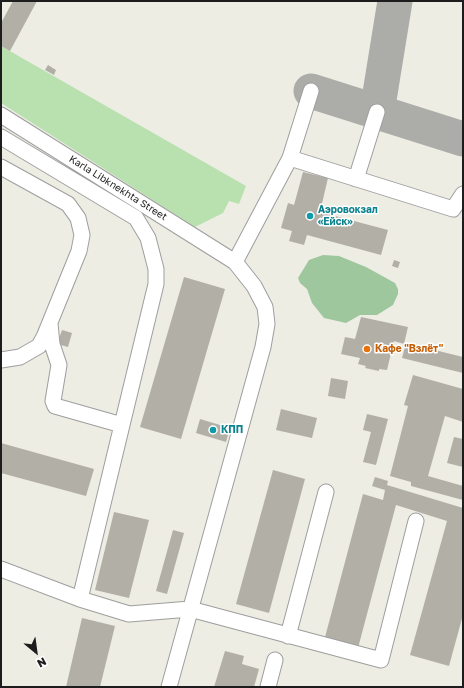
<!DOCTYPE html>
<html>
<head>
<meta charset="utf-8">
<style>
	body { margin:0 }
	#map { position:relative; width:464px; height:688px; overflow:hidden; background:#edede4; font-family:"Golos Text",sans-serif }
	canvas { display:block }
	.frame { position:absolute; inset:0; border:2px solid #1d1d1d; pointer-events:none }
	.north { position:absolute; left:16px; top:632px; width:40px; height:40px; -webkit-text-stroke:3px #fff; paint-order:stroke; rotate:151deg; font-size:11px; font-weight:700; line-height:16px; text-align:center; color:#1d1d1d }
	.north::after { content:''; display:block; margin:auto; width:14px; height:18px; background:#1d1d1d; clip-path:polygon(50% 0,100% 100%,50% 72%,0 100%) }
</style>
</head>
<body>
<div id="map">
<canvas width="464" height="688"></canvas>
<div class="frame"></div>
<div class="north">N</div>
</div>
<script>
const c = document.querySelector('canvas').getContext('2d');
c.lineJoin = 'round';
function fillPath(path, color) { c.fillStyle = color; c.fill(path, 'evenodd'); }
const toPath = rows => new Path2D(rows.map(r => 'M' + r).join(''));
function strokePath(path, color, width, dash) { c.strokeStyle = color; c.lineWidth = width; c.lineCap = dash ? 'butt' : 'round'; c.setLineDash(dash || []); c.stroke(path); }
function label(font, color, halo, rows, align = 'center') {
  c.font = font + ' "Golos Text",sans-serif'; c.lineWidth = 3; c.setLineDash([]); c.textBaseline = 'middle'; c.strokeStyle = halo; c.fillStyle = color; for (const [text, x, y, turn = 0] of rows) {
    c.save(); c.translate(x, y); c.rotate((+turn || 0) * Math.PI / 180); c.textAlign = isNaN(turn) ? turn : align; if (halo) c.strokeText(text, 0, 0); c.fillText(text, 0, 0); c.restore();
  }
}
fillPath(toPath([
	[1,46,246,186,239,204,229,201,223,213,195,227,1,103]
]), '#b9e1b0');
fillPath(toPath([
	[323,255,339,256,366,267,395,283,398,289,398,294,393,305,377,315,360,315,346,323,324,318,312,303,307,289,300,283,298,278,309,260]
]), '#9ec79e');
strokePath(toPath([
	[311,91,463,139],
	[377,112,395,1]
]), '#acaca8', 35);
fillPath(toPath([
	[13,1,37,1,10,51,1,46,1,23],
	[48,65,56,70,54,75,45,70],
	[303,172,328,178,320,212,388,230,381,255,307,235,304,245,289,241,292,231,281,228,288,203,294,205],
	[394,260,400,262,398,268,392,266],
	[184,277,225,289,181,439,140,427],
	[361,317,408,327,404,344,394,341,387,370,379,369,379,371,365,368,366,366,358,364,360,358,341,354,345,337,355,339],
	[62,330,72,333,68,347,57,344],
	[406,343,463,357,463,373,402,358],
	[413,375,463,389,463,422,445,416,428,476,463,486,463,500,411,486,411,482,390,476,408,406,404,405],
	[331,378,348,381,345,399,328,396],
	[281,409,317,418,312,438,276,430],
	[367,414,388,419,376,465,363,462,371,432,363,430],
	[200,419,230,428,226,442,196,433],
	[454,437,463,439,463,467,447,463],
	[1,443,94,469,86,496,1,473],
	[273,470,305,479,269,613,236,604],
	[375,477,388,481,387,485,463,508,463,615,449,666,410,655,447,521,396,505,358,648,324,641,363,494,383,500,385,490,372,486],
	[114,512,149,520,129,598,95,590],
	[173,530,184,533,167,594,156,591],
	[82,618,115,626,100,687,66,687],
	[225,651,244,656,242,664,259,669,254,687,214,687]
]), '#b2afa7');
const minor = toPath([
	[1,115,235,262,254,286,265,307,267,324,263,347,169,687],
	[1,137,136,218,148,238,156,269,156,284,80,599],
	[290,158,453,209,463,194],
	[1,167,68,204,78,218,82,235,79,251,44,337,39,346,20,357,1,360],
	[356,179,377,112],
	[235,262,290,158,311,91],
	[50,324,52,344,59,365,53,401,55,406,122,425],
	[1,569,80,599,129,614,190,609,381,660,416,521],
	[288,636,326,492],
	[268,687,275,660]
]);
strokePath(minor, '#9e9e9e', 17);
strokePath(minor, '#fff', 15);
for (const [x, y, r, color] of [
	[310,216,4,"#0f9aa8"],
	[367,349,4,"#e8710a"],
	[213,430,4,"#0f9aa8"]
]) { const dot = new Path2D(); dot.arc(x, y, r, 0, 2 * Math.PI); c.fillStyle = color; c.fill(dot); strokePath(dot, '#fff', 1.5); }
label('10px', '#1d1d1d', '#fff', [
	["Karla Libknekhta Street",118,188,32]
]);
label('bold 10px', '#0d838f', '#fff', [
	["Аэровокзал",318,210],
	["«Ейск»",318,222],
	["КПП",221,430]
], 'left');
label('bold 10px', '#c56008', '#fff', [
	["Кафе \"Взлёт\"",375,349]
], 'left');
</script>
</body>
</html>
